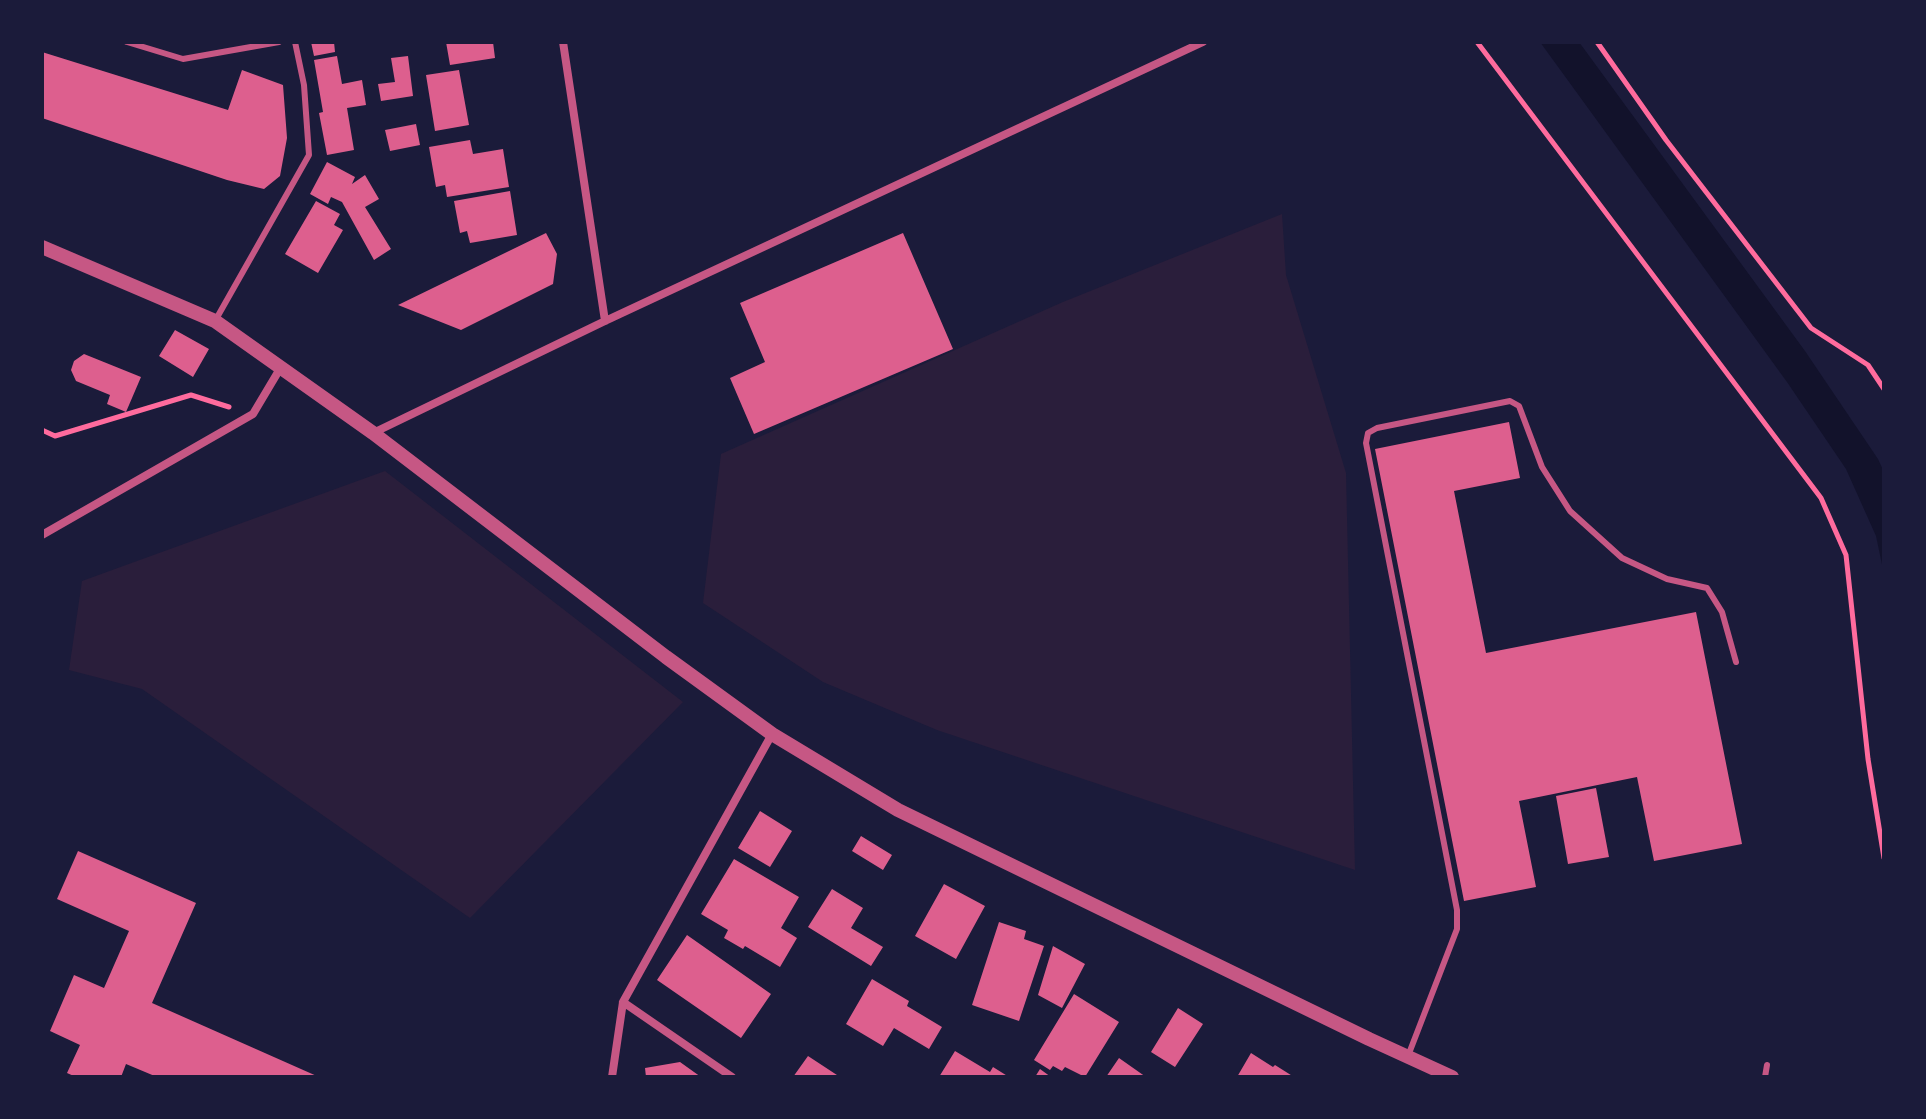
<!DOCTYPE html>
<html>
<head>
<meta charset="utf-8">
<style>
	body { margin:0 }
	#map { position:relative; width:1926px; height:1119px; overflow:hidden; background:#1b1b3a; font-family:"Roboto Condensed",sans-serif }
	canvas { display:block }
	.frame { position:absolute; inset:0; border:44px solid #1b1b3a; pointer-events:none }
</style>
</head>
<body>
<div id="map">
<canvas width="1926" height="1119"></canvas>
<div class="frame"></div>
</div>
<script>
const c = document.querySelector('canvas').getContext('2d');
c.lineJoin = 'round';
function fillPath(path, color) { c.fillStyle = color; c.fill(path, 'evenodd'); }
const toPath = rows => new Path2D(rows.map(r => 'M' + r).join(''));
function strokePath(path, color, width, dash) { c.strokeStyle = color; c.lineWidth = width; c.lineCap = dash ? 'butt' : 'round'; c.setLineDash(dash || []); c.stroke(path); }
fillPath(toPath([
	[1282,214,1286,275,1346,473,1355,870,937,730,823,682,703,603,721,454,1063,302],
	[385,471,683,702,470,918,142,689,69,670,82,581]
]), '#2a1e3b');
fillPath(toPath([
	[1540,42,1579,42,1805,351,1878,459,1884,472,1884,574,1876,536,1846,469,1787,382]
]), '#12122b');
fillPath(toPath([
	[311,42,334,42,335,52,314,56],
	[446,42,493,42,495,58,450,65],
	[42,52,228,110,242,70,283,85,287,138,280,176,264,189,227,180,42,118],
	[337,56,342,84,362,80,366,105,347,108,354,150,327,155,319,113,323,112,314,60],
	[408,56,413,96,381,101,378,84,395,82,391,58],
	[459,70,469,125,435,131,426,75],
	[416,124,420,145,390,151,385,130],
	[470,140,473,154,503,149,509,187,447,197,445,185,436,187,429,147],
	[327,162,355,177,352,184,365,175,379,199,365,207,391,249,374,260,342,202,331,197,328,204,310,194],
	[510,191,517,235,470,243,467,231,460,233,454,201],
	[316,201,340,214,334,225,343,230,318,273,285,254],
	[546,233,557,254,553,284,461,330,398,305],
	[903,233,953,349,754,434,730,378,765,362,740,303],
	[175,330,209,349,193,377,159,356],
	[84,354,141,377,126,412,107,404,110,395,76,381,71,370,74,361],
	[1509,422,1520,478,1454,491,1486,653,1696,612,1742,844,1654,861,1637,777,1519,801,1536,887,1464,901,1375,449],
	[1596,788,1609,857,1568,864,1556,796],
	[760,811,792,831,770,867,738,848],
	[861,836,892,855,883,870,852,851],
	[78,851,196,903,152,1003,319,1077,157,1077,126,1064,121,1077,76,1077,67,1073,80,1045,50,1031,74,975,104,988,129,931,57,899],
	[734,859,799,897,781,928,797,938,780,967,745,946,743,949,724,938,728,930,701,914],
	[944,884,985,906,956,959,915,936],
	[832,889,863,908,851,928,883,947,871,966,808,927],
	[999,922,1026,931,1024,939,1044,946,1019,1021,972,1005],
	[687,935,771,994,741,1038,657,980],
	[1053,946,1085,964,1062,1008,1038,995],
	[872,979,909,1001,907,1006,942,1027,929,1049,894,1028,883,1046,846,1024],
	[1074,994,1119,1022,1085,1077,1065,1067,1062,1071,1053,1066,1050,1070,1034,1060],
	[1178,1008,1203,1024,1175,1067,1151,1052],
	[955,1051,990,1072,993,1067,1009,1077,939,1077],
	[1251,1053,1273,1067,1275,1065,1294,1077,1237,1077],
	[808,1056,840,1077,793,1077],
	[1119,1058,1146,1077,1106,1077],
	[680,1062,701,1077,646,1077,645,1068],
	[1040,1069,1051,1077,1035,1077]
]), '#dd5f8e');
strokePath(toPath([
	[1477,42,1821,498,1846,555,1868,759,1884,858],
	[1597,42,1666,140,1811,328,1868,365,1884,389],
	[42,430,55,436,191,395,229,407]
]), '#ff6b9d', 5);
strokePath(toPath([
	[127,42,183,59,279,42],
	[215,321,309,155,304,85,295,42],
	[1408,1056,1457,929,1457,910,1366,443,1368,433,1377,428,1510,401,1519,406,1542,467,1570,511,1622,558,1667,579,1707,588,1722,612,1736,662],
	[1765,1077,1767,1065]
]), '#c65784', 6);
strokePath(toPath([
	[563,42,605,321],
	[373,433,605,321,1203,42],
	[42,535,253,414,281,367],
	[623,1002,732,1077],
	[612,1077,623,1002,772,734]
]), '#c65784', 8);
strokePath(toPath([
	[42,247,215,321,373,433,666,657,772,734,898,810,1369,1039,1452,1077]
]), '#c65784', 14);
</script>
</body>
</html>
